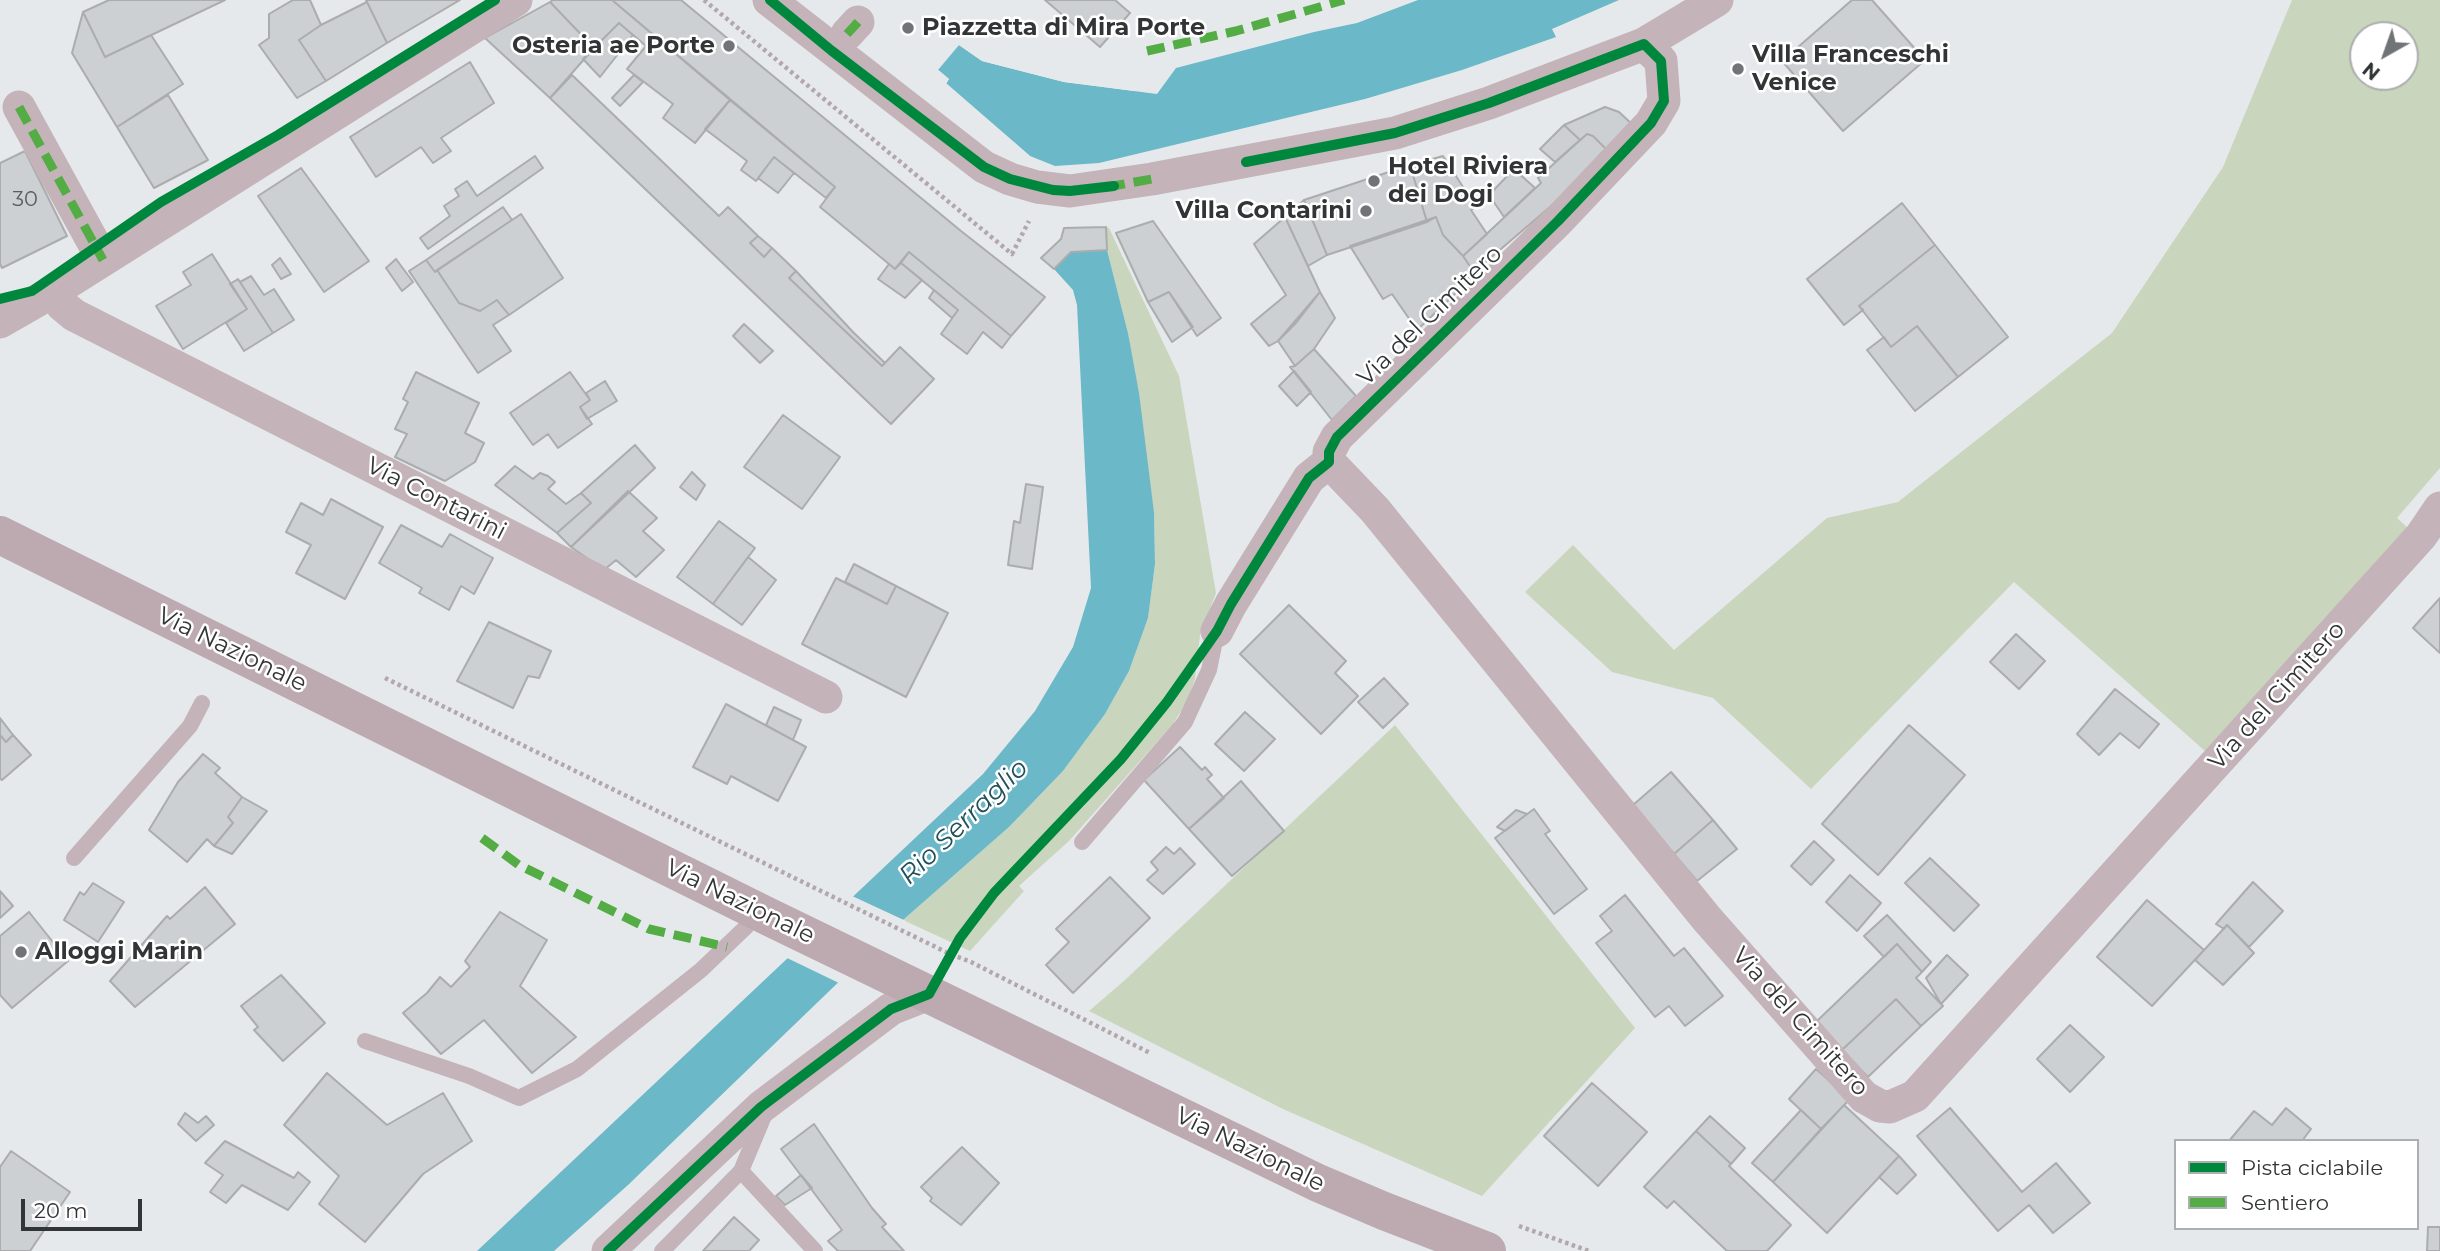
<!DOCTYPE html>
<html>
<head>
<meta charset="utf-8">
<style>
	body { margin:0 }
	#map { position:relative; width:2440px; height:1251px; overflow:hidden; background:#e6e9ec; font-family:Montserrat,sans-serif }
	canvas { display:block }
	.legend { position:absolute; left:2174px; top:1139px; width:245px; height:91px; box-sizing:border-box; background:#fff; border:2px solid #adaeaf; margin:0; padding:9px 12px; list-style:none; font-size:21px; color:#323536 }
	.legend li { display:flex; align-items:center; gap:14px; height:35px }
	.legend b { width:35px; border:2px solid #adaeaf }
	.north { position:absolute; left:2349px; top:21px; width:70px; height:70px; box-sizing:border-box; background:#fff; border:2px solid #adaeaf; border-radius:50%; rotate:220deg; font-size:19px; font-weight:700; line-height:28px; text-align:center; color:#323536 }
	.north::after { content:''; display:block; margin:auto; width:24px; height:32px; background:#717476; clip-path:polygon(50% 0,100% 100%,50% 72%,0 100%) }
	.scale { position:absolute; left:21px; top:1199px; width:121px; height:32px; box-sizing:border-box; border:4px solid #323536; border-top:0; padding-left:9px; font-size:21px; line-height:24px; white-space:nowrap; color:#323536; -webkit-text-stroke:5px #fff; paint-order:stroke }
</style>
</head>
<body>
<div id="map">
<canvas width="2440" height="1251"></canvas>
<ul class="legend">
<li><b style="height:9px;background:#00873e"></b>Pista ciclabile</li>
<li><b style="height:9px;background:#54ac45"></b>Sentiero</li>
</ul>
<div class="north">N</div>
<div class="scale">20 m</div>
</div>
<script>
const c = document.querySelector('canvas').getContext('2d');
c.lineJoin = 'round';
function fillPath(path, color) { c.fillStyle = color; c.fill(path, 'evenodd'); }
const toPath = rows => new Path2D(rows.map(r => 'M' + r).join(''));
function strokePath(path, color, width, dash) { c.strokeStyle = color; c.lineWidth = width; c.lineCap = dash ? 'butt' : 'round'; c.setLineDash(dash || []); c.stroke(path); }
function label(font, color, halo, rows, align = 'center') {
  c.font = font + ' Montserrat,sans-serif'; c.lineWidth = 5; c.setLineDash([]); c.textBaseline = 'middle'; c.strokeStyle = halo; c.fillStyle = color; for (const [text, x, y, turn = 0] of rows) {
    c.save(); c.translate(x, y); c.rotate((+turn || 0) * Math.PI / 180); c.textAlign = isNaN(turn) ? turn : align; if (halo) c.strokeText(text, 0, 0); c.fillText(text, 0, 0); c.restore();
  }
}
fillPath(toPath([
	[2292,0,2440,0,2440,468,2397,518,2409,529,2205,751,2014,582,1811,789,1713,698,1612,672,1525,592,1573,545,1674,650,1827,518,1898,502,2112,333,2223,167],
	[2363,35,2405,35,2405,77,2363,77],
	[1106,227,1109,228,1179,376,1216,593,1200,635,1195,679,1187,702,1172,725,1069,841,1019,886,1024,891,970,951,903,920,1009,827,1063,771,1105,714,1129,671,1148,618,1155,564,1154,512,1128,333,1107,250],
	[1395,725,1635,1028,1482,1196,1283,1109,1089,1011,1125,980]
]), '#c9d5bc');
fillPath(toPath([
	[1418,0,1619,0,1552,29,1556,37,1462,70,1365,99,1099,163,1055,166,1030,156,946,83,949,79,938,70,959,45,982,61,1064,82,1157,94,1176,68,1314,32,1357,23],
	[1107,250,1128,333,1139,393,1154,512,1155,564,1148,618,1129,671,1105,714,1063,771,1009,827,903,920,628,1185,554,1251,477,1251,983,774,1035,711,1073,647,1091,588,1077,305,1073,290,1054,269,1071,252]
]), '#6bb8c8');
fillPath(toPath([
	[961,42,984,58,1064,78,1135,88,1135,91,1064,82,982,61,956,43],
	[936,68,949,79,946,84,1030,156,1021,153,943,86,944,80,936,72],
	[850,895,906,921,841,984,785,957]
]), '#e6e9ec');
const building = toPath([
	[109,0,225,0,105,57,83,12,109,0],
	[293,0,310,0,321,25,299,40,326,81,297,98,259,45,269,38,269,14,293,0],
	[366,0,460,0,387,43,366,0],
	[553,0,612,0,730,100,695,143,663,118,673,104,627,69,646,46,619,23,594,48,550,2,553,0],
	[612,0,681,0,961,231,1045,297,1011,336,909,252,895,269,820,207,835,187,612,0],
	[1045,0,1115,0,1130,13,1100,47,1045,0],
	[1852,0,1872,0,1925,60,1843,131,1782,61,1852,0],
	[367,2,387,43,326,81,299,40,321,25,367,2],
	[550,2,594,48,550,98,485,38,550,2],
	[83,12,105,57,151,35,183,84,117,127,72,53,83,12],
	[619,23,633,35,600,77,583,59,619,23],
	[470,62,494,103,441,138,451,151,433,163,421,147,376,177,350,137,470,62],
	[572,75,719,216,728,207,758,236,750,243,764,257,772,248,796,271,789,278,882,366,900,347,934,379,891,424,550,98,572,75],
	[634,75,643,82,620,106,612,98,634,75],
	[168,95,208,160,154,188,117,127,168,95],
	[730,100,835,187,826,198,774,157,756,181,741,170,747,161,705,129,730,100],
	[1605,107,1619,112,1634,126,1609,152,1593,136,1587,134,1580,140,1564,125,1605,107],
	[1564,125,1580,140,1555,162,1540,149,1564,125],
	[1587,134,1593,136,1609,152,1557,201,1474,272,1463,256,1541,183,1538,178,1587,134],
	[25,151,67,236,2,268,0,264,0,163,25,151],
	[535,156,543,168,428,249,420,238,450,216,444,206,459,196,455,189,467,181,477,196,535,156],
	[1443,156,1476,207,1471,210,1487,234,1463,256,1443,235,1436,217,1427,222,1410,165,1443,156],
	[774,157,794,173,778,193,758,178,774,157],
	[1410,165,1427,222,1327,255,1304,200,1410,165],
	[301,168,369,261,324,292,258,196,301,168],
	[1514,169,1535,188,1504,217,1489,195,1514,169],
	[1304,200,1327,255,1308,266,1285,217,1304,200],
	[1902,203,1935,245,1859,306,1863,310,1844,325,1807,279,1902,203],
	[503,207,512,220,435,272,426,260,503,207],
	[521,214,563,278,509,315,497,300,480,311,459,303,437,270,521,214],
	[1285,217,1320,292,1296,323,1278,341,1269,346,1251,324,1286,295,1254,244,1285,217],
	[1436,217,1443,235,1463,256,1474,272,1452,297,1417,330,1392,294,1383,299,1350,246,1436,217],
	[1153,221,1221,318,1197,336,1169,292,1148,302,1116,233,1153,221],
	[1106,227,1107,250,1071,252,1054,269,1041,258,1061,239,1064,228,1106,227],
	[758,236,772,248,764,257,750,243,758,236],
	[1935,245,2008,337,1958,377,1917,326,1891,347,1859,306,1935,245],
	[909,252,1011,336,1002,348,983,332,967,354,941,334,958,310,901,263,909,252],
	[212,254,247,309,183,349,156,306,191,285,183,272,212,254],
	[280,258,291,274,281,279,272,265,280,258],
	[396,259,413,282,402,291,386,268,396,259],
	[426,260,435,272,437,270,459,303,480,311,497,300,509,315,493,325,511,351,478,373,409,271,426,260],
	[901,263,922,280,905,298,878,279,889,264,895,269,901,263],
	[796,271,853,332,885,363,882,366,789,278,796,271],
	[251,276,264,295,274,289,294,320,273,333,240,282,251,276],
	[238,279,273,333,244,351,226,323,247,309,230,284,238,279],
	[934,290,958,310,952,318,929,298,934,290],
	[1169,292,1193,327,1172,342,1148,302,1169,292],
	[1320,292,1335,318,1314,349,1295,366,1278,341,1320,292],
	[744,324,773,351,760,363,733,336,744,324],
	[1917,326,1958,377,1915,411,1867,350,1884,337,1891,347,1917,326],
	[1314,349,1356,396,1332,420,1290,367,1295,366,1314,349],
	[1294,371,1311,392,1297,406,1279,386,1294,371],
	[416,372,479,403,465,433,484,443,475,462,445,481,395,457,407,434,395,429,408,402,403,399,416,372],
	[570,372,590,400,580,407,592,424,558,448,548,434,533,445,510,413,570,372],
	[605,381,617,401,587,419,580,407,590,400,586,393,605,381],
	[783,415,840,457,802,509,744,467,783,415],
	[635,445,655,468,571,547,557,533,591,503,581,493,635,445],
	[515,466,533,479,540,473,548,476,555,482,548,489,566,504,581,493,591,503,557,533,495,485,515,466],
	[692,472,705,485,696,500,680,487,692,472],
	[1026,484,1043,487,1032,569,1008,565,1014,521,1020,523,1026,484],
	[628,491,657,518,643,531,664,550,636,577,616,560,604,570,571,547,628,491],
	[331,499,383,527,345,599,296,573,311,545,286,532,301,503,323,515,331,499],
	[719,521,755,548,713,604,677,577,719,521],
	[401,525,442,547,450,534,493,558,474,594,461,586,449,610,419,593,422,588,379,563,401,525],
	[748,557,776,580,742,625,713,604,748,557],
	[854,564,896,586,887,604,845,582,854,564],
	[836,578,887,604,896,586,948,613,906,697,802,644,836,578],
	[2440,598,2440,653,2413,628,2440,598],
	[1289,605,1346,661,1335,673,1358,696,1321,734,1240,654,1289,605],
	[489,622,551,651,539,678,528,676,513,708,457,681,489,622],
	[2016,634,2045,661,2019,689,1990,662,2016,634],
	[1384,678,1408,704,1383,728,1358,702,1384,678],
	[2115,689,2159,724,2139,748,2120,733,2099,755,2077,734,2115,689],
	[726,704,806,747,778,801,731,776,727,784,693,767,726,704],
	[774,707,801,720,793,740,766,725,774,707],
	[1245,712,1275,739,1244,771,1215,744,1245,712],
	[0,718,13,735,6,742,0,735,0,718],
	[1909,725,1965,775,1878,875,1822,824,1909,725],
	[0,735,6,742,13,735,31,755,2,780,0,779,0,735],
	[1180,747,1202,770,1205,767,1212,775,1207,779,1224,798,1189,829,1144,780,1180,747],
	[203,754,220,768,215,773,242,797,228,817,233,823,214,846,207,839,187,862,149,830,178,782,203,754],
	[1671,772,1713,820,1674,854,1633,805,1671,772],
	[1241,781,1284,831,1232,876,1189,829,1241,781],
	[242,797,267,811,232,854,214,846,233,823,228,817,242,797],
	[1534,809,1550,831,1545,834,1587,889,1554,914,1495,838,1534,809],
	[1516,810,1527,814,1505,831,1497,827,1516,810],
	[1713,820,1737,849,1697,881,1674,854,1713,820],
	[1814,841,1834,860,1811,885,1791,866,1814,841],
	[1166,847,1174,854,1180,848,1195,864,1163,894,1147,880,1158,870,1151,862,1166,847],
	[1930,858,1979,905,1954,931,1905,883,1930,858],
	[1850,875,1881,903,1857,931,1826,902,1850,875],
	[1110,877,1150,918,1073,993,1046,965,1069,942,1056,929,1110,877],
	[2253,882,2283,911,2249,947,2227,925,2224,929,2216,924,2253,882],
	[93,883,124,902,98,942,64,920,80,892,84,895,93,883],
	[205,887,235,924,135,1007,110,981,167,916,170,919,205,887],
	[0,891,13,906,0,918,0,891],
	[1625,895,1674,956,1684,948,1723,996,1685,1026,1669,1006,1655,1017,1596,943,1612,931,1600,916,1625,895],
	[2147,900,2204,950,2152,1006,2097,957,2147,900],
	[29,912,68,961,12,1008,0,995,0,936,29,912],
	[500,912,547,940,520,986,576,1037,532,1073,484,1020,441,1054,403,1013,427,993,440,977,451,987,470,967,465,961,500,912],
	[1887,915,1931,962,1922,972,1897,944,1884,957,1864,936,1887,915],
	[2227,925,2254,953,2223,985,2195,960,2227,925],
	[1897,944,1922,972,1916,978,1943,1006,1921,1026,1896,999,1842,1050,1816,1022,1897,944],
	[1947,955,1968,975,1941,1004,1926,978,1947,955],
	[281,975,325,1023,283,1061,254,1030,258,1027,241,1006,281,975],
	[1896,999,1921,1026,1868,1077,1842,1050,1896,999],
	[2070,1025,2104,1057,2070,1092,2037,1059,2070,1025],
	[1816,1069,1850,1099,1821,1129,1789,1099,1816,1069],
	[327,1073,387,1125,443,1093,472,1141,423,1174,365,1242,319,1204,339,1176,284,1125,327,1073],
	[1592,1083,1647,1132,1598,1186,1544,1136,1592,1083],
	[1844,1105,1899,1156,1827,1233,1773,1182,1844,1105],
	[1950,1108,2022,1192,2056,1163,2090,1203,2053,1233,2029,1205,1998,1231,1917,1136,1950,1108],
	[2286,1108,2311,1129,2302,1141,2229,1141,2254,1111,2272,1125,2286,1108],
	[1801,1110,1821,1129,1773,1182,1752,1163,1801,1110],
	[185,1113,198,1123,206,1116,214,1125,196,1141,178,1124,185,1113],
	[1710,1116,1745,1148,1731,1164,1696,1131,1710,1116],
	[814,1124,872,1208,886,1224,882,1227,904,1251,838,1251,828,1241,842,1230,781,1149,814,1124],
	[1696,1131,1731,1164,1729,1166,1791,1225,1767,1251,1727,1251,1674,1201,1667,1208,1644,1187,1696,1131],
	[225,1141,294,1178,298,1172,310,1182,288,1210,242,1185,226,1203,210,1192,223,1175,205,1163,225,1141],
	[962,1147,999,1183,961,1225,930,1201,932,1198,921,1187,962,1147],
	[11,1151,70,1192,30,1251,0,1251,0,1167,11,1151],
	[1899,1156,1916,1175,1897,1194,1879,1177,1899,1156],
	[801,1175,812,1188,785,1205,776,1196,801,1175],
	[734,1217,759,1240,749,1251,703,1251,734,1217],
	[2428,1227,2440,1227,2440,1251,2427,1251,2428,1227]
]);
fillPath(building, '#cdd0d2');
strokePath(building, '#aaacae', 2);
strokePath(toPath([
	[704,0,1012,254,1029,221],
	[385,678,950,954,971,962,1150,1053],
	[1519,1226,1589,1251]
]), '#b2a8ac', 4.5, [3.5, 3.5]);
strokePath(toPath([
	[1082,842,1185,722,1209,670,1217,631],
	[74,858,190,726,202,703],
	[365,1041,469,1076,519,1098,577,1069,701,970,746,927,756,910],
	[741,1171,815,1251],
	[662,1251,741,1171,764,1116]
]), '#c4b3b8', 16);
strokePath(toPath([
	[769,0,984,167,1010,179,1037,187,1070,191,1152,179,1395,133,1489,103,1644,44,1717,0],
	[847,34,858,22],
	[1644,44,1661,61,1664,101,1651,123,1558,221,1337,437,1329,452,1329,462,1375,510,1707,919,1864,1097,1880,1106,1890,1107,1915,1096,2421,536,2440,508],
	[19,107,103,260],
	[54,291,62,305,74,315,826,697],
	[0,322,54,291,516,0],
	[1217,631,1231,604,1309,478,1329,462],
	[608,1251,761,1107,891,1009,929,994]
]), '#c4b3b8', 33);
strokePath(toPath([
	[0,535,769,917,1318,1183,1384,1211,1487,1251]
]), '#bdaab0', 38);
strokePath(toPath([
	[847,34,858,22],
	[1147,51,1236,31,1344,0],
	[19,107,103,260],
	[1107,187,1152,179],
	[482,838,519,865,649,929,727,947]
]), '#54ac45', 9, [18, 9]);
strokePath(toPath([
	[770,0,832,51,984,167,1010,179,1053,190,1070,191,1114,186],
	[0,299,32,291,161,202,278,135,495,0],
	[608,1251,761,1107,891,1009,929,994,960,938,994,893,1121,759,1167,702,1217,631,1231,604,1309,478,1329,462,1329,452,1337,437,1558,221,1651,123,1664,101,1661,61,1644,44,1489,103,1395,133,1246,162]
]), '#00873e', 10);
for (const [x, y, r, color] of [
	[908,28,7,"#717476"],
	[729,46,7,"#717476"],
	[1738,69,7,"#717476"],
	[1374,181,7,"#717476"],
	[1366,211,7,"#717476"],
	[21,952,7,"#717476"]
]) { const dot = new Path2D(); dot.arc(x, y, r, 0, 2 * Math.PI); c.fillStyle = color; c.fill(dot); strokePath(dot, '#fff', 2.5); }
label('21px', '#5a5d5e', null, [
	["30",25,200]
]);
label('bold 24px', '#323536', '#fff', [
	["Piazzetta di Mira Porte",922,28],
	["Osteria ae Porte",715,46,"right"],
	["Villa Franceschi",1752,55],
	["Venice",1752,83],
	["Hotel Riviera",1388,167],
	["dei Dogi",1388,195],
	["Villa Contarini",1352,211,"right"],
	["Alloggi Marin",35,952]
], 'left');
label('24px', '#323536', '#fff', [
	["Via del Cimitero",1430,316,-44],
	["Via Contarini",436,499,27],
	["Via Nazionale",232,650,26],
	["Via del Cimitero",2277,696,-48],
	["Via Nazionale",740,902,26],
	["Via del Cimitero",1800,1022,48],
	["Via Nazionale",1250,1150,26]
]);
label('italic 26px', '#225059', '#fff', [
	["Rio Serraglio",964,822,-44]
]);
</script>
</body>
</html>
